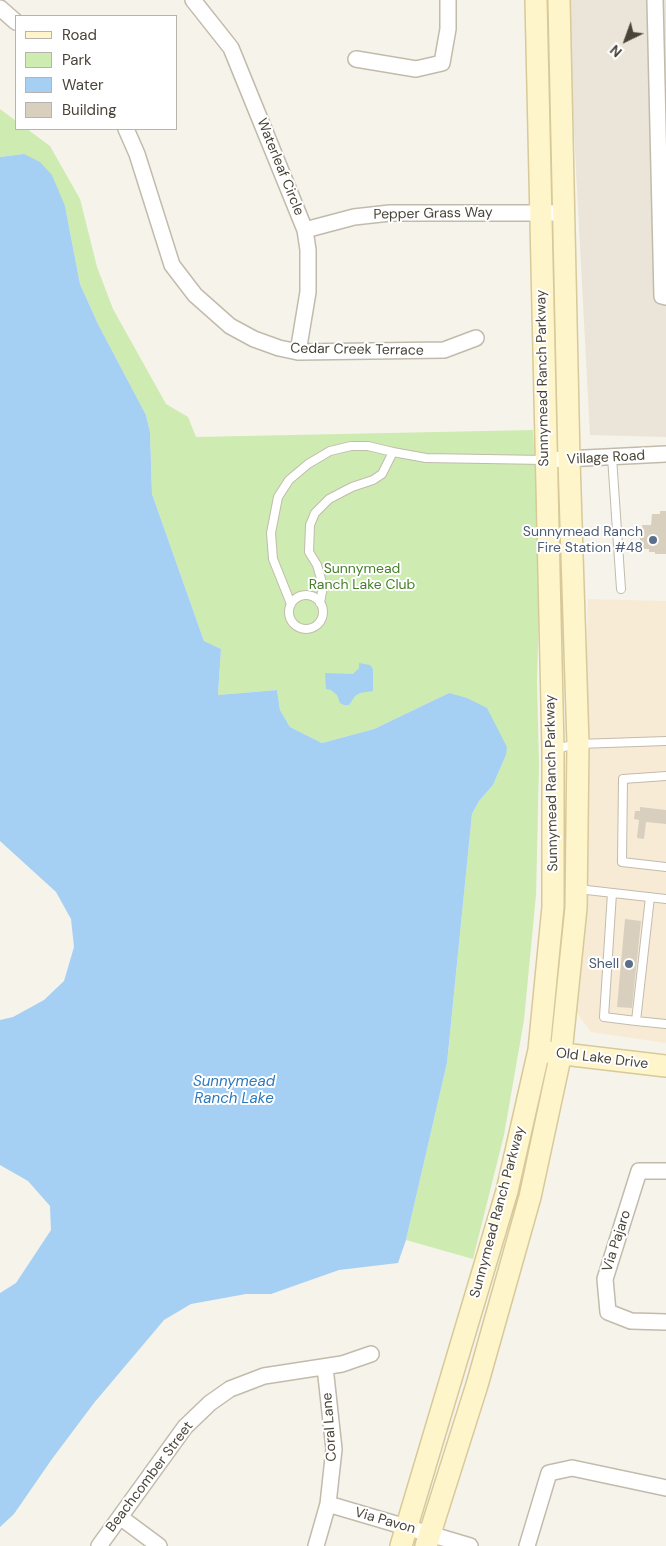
<!DOCTYPE html>
<html>
<head>
<meta charset="utf-8">
<style>
	body { margin:0 }
	#map { position:relative; width:666px; height:1546px; overflow:hidden; background:#f6f3ea; font-family:"DM Sans",sans-serif }
	canvas { display:block }
	.legend { position:absolute; left:15px; top:15px; width:162px; height:115px; box-sizing:border-box; background:#fff; border:1px solid #b7b4af; margin:0; padding:6px 9px; list-style:none; font-size:15px; color:#4a4438 }
	.legend li { display:flex; align-items:center; gap:10px; height:25px }
	.legend b { width:25px; border:1px solid #b7b4af }
	.north { position:absolute; left:601px; top:15px; width:50px; height:50px; -webkit-text-stroke:4px #fff; paint-order:stroke; rotate:222deg; font-size:14px; font-weight:700; line-height:20px; text-align:center; color:#4a4438 }
	.north::after { content:''; display:block; margin:auto; width:18px; height:22px; background:#4a4438; clip-path:polygon(50% 0,100% 100%,50% 72%,0 100%) }
</style>
</head>
<body>
<div id="map">
<canvas width="666" height="1546"></canvas>
<ul class="legend">
<li><b style="height:6px;background:#fff5cb"></b>Road</li>
<li><b style="height:14px;background:#ceebb2"></b>Park</li>
<li><b style="height:14px;background:#a6d0f3"></b>Water</li>
<li><b style="height:14px;background:#d8cfbf"></b>Building</li>
</ul>
<div class="north">N</div>
</div>
<script>
const c = document.querySelector('canvas').getContext('2d');
c.lineJoin = 'round';
function fillPath(path, color) { c.fillStyle = color; c.fill(path, 'evenodd'); }
const toPath = rows => new Path2D(rows.map(r => 'M' + r).join(''));
function strokePath(path, color, width, dash) { c.strokeStyle = color; c.lineWidth = width; c.lineCap = dash ? 'butt' : 'round'; c.setLineDash(dash || []); c.stroke(path); }
function label(font, color, halo, rows, align = 'center') {
  c.font = font + ' "DM Sans",sans-serif'; c.lineWidth = 4; c.setLineDash([]); c.textBaseline = 'middle'; c.strokeStyle = halo; c.fillStyle = color; for (const [text, x, y, turn = 0] of rows) {
    c.save(); c.translate(x, y); c.rotate((+turn || 0) * Math.PI / 180); c.textAlign = isNaN(turn) ? turn : align; if (halo) c.strokeText(text, 0, 0); c.fillText(text, 0, 0); c.restore();
  }
}
fillPath(toPath([
	[567,0,666,0,666,437,590,435]
]), '#eae5d8');
fillPath(toPath([
	[588,599,666,601,666,1043,591,1032,577,1013]
]), '#f7ebd6');
fillPath(toPath([
	[0,109,16,121,16,129,27,129,50,146,80,199,97,267,113,309,166,404,188,417,196,437,533,430,538,507,539,609,537,682,539,765,536,895,524,1020,504,1135,473,1259,406,1240,447,1063,472,814,479,801,493,785,506,755,449,693,374,729,322,743,290,727,280,710,277,690,218,695,221,649,204,641,152,494,150,432,146,415,98,324,80,284,65,206,24,154,0,157]
]), '#ceebb2');
fillPath(toPath([
	[24,154,40,162,52,175,65,206,80,284,98,324,146,415,150,432,152,494,204,641,221,649,218,695,277,690,280,710,290,727,322,743,374,729,449,693,467,698,487,708,507,747,506,755,493,785,479,801,472,814,447,1063,406,1240,398,1263,339,1270,271,1294,246,1294,191,1304,164,1320,94,1403,52,1459,14,1514,0,1527,0,1293,16,1283,51,1230,50,1206,28,1181,0,1165,0,1020,13,1017,44,1000,64,981,74,947,71,919,56,892,0,841,0,157],
	[359,663,370,665,373,669,373,691,360,693,355,696,349,705,344,705,340,703,337,695,331,690,326,689,325,673,353,674,359,668]
]), '#a6d0f3');
fillPath(toPath([
	[660,511,666,511,666,554,655,554,655,552,649,552,649,549,640,549,640,531,643,531,642,525,651,525,652,514,660,514],
	[640,807,666,810,666,824,646,822,644,839,637,838,639,820,634,819,635,811,640,811],
	[625,919,641,921,632,1008,617,1007]
]), '#d8cfbf');
const lane = toPath([
	[393,452,426,458,545,460],
	[612,457,621,589],
	'289 612a17 17 0 1 1 34 0a17 17 0 1 1-34 0Z',
	[291,604,273,559,271,533,278,497,289,480,308,464,330,451,351,446,368,446,393,452,382,474,373,480,352,487,329,499,315,513,310,525,309,552,317,565,323,586,320,603],
	[554,749,578,744,666,741],
	[666,776,623,779,622,862,666,867],
	[578,889,666,899],
	[612,893,604,1017,636,1021,650,897],
	[636,1021,666,1024]
]);
const street = toPath([
	[193,0,231,48,305,230,308,250,308,292,298,352],
	[655,0,662,296,666,297],
	[0,8,16,22],
	[356,59,416,69,442,63,448,29,448,0],
	[126,129,137,154,172,265,195,295,230,326,254,339,279,348,298,352,444,350,476,338],
	[305,230,354,217,390,213,562,213],
	[545,460,666,454],
	[666,1171,639,1171,605,1279,608,1312,631,1321,666,1322],
	[328,1504,470,1546],
	[120,1517,159,1546],
	[99,1546,185,1427,210,1403,230,1389,264,1376,342,1364,371,1354],
	[316,1546,328,1504,334,1449,325,1367],
	[527,1546,549,1473,572,1468,666,1488]
]);
const secondary = toPath([
	[547,1052,666,1066],
	[401,1546,507,1191,539,1050,553,907,553,749,536,0],
	[426,1546,477,1385,530,1197,561,1053,576,908,578,744,569,460,559,0]
]);
strokePath(lane, '#c2bbac', 10);
strokePath(street, '#c2bbac', 18);
strokePath(secondary, '#d7c999', 24);
strokePath(lane, '#fff', 8);
strokePath(street, '#fff', 15);
strokePath(secondary, '#fff5cb', 21);
for (const [x, y, r, color] of [
	[653,540,5,"#5c6f8a"],
	[629,964,5,"#5c6f8a"]
]) { const dot = new Path2D(); dot.arc(x, y, r, 0, 2 * Math.PI); c.fillStyle = color; c.fill(dot); strokePath(dot, '#fff', 2); }
label('14px', '#4a4438', '#fff', [
	["Waterleaf Circle",280,167,68],
	["Pepper Grass Way",433,214,-1],
	["Cedar Creek Terrace",357,350,1],
	["Sunnymead Ranch Parkway",543,378,-91],
	["Village Road",606,458,-3],
	["Sunnymead Ranch Parkway",552,783,-91],
	["Old Lake Drive",602,1059,7],
	["Sunnymead Ranch Parkway",498,1212,-75],
	["Via Pajaro",617,1241,-72],
	["Coral Lane",330,1427,-94],
	["Beachcomber Street",150,1477,-53],
	["Via Pavon",385,1521,16]
]);
label('14px', '#4e5e75', '#fff', [
	["Sunnymead Ranch",643,532],
	["Fire Station #48",643,548],
	["Shell",619,964]
], 'right');
label('14px', '#457f28', '#fff', [
	["Sunnymead",362,569],
	["Ranch Lake Club",362,585]
]);
label('italic 15px', '#2c78bb', '#fff', [
	["Sunnymead",234,1082],
	["Ranch Lake",234,1099]
]);
</script>
</body>
</html>
